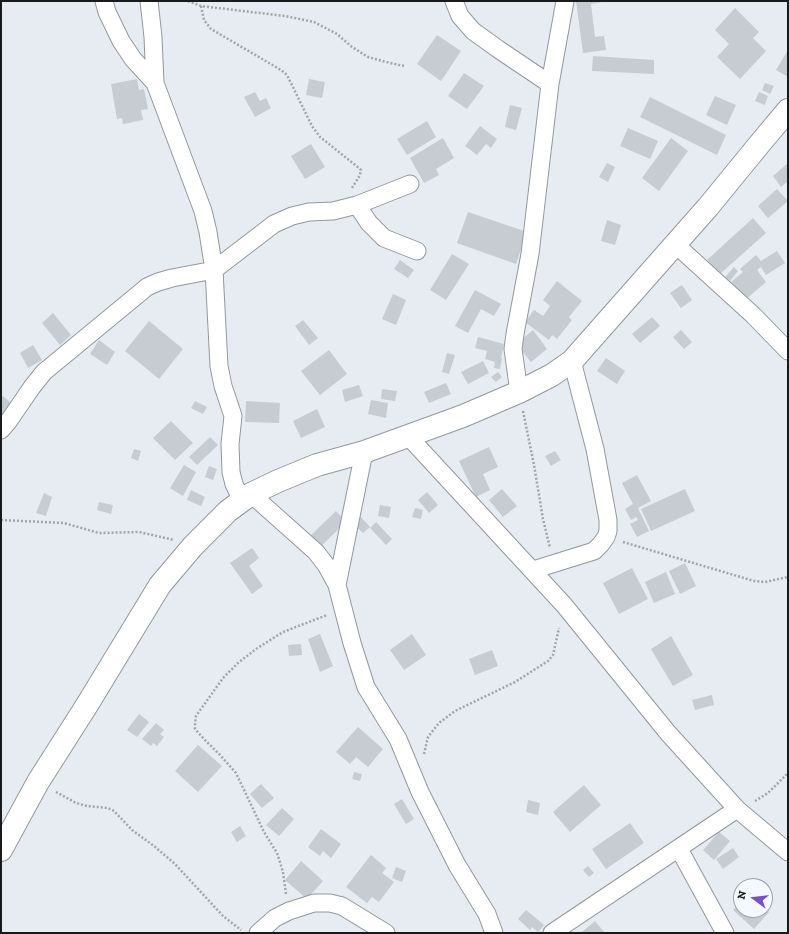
<!DOCTYPE html>
<html>
<head>
<meta charset="utf-8">
<style>
	body { margin:0 }
	#map { position:relative; width:789px; height:934px; overflow:hidden; background:#e6ecf1; font-family:"Zilla Slab",serif }
	canvas { display:block }
	.frame { position:absolute; inset:0; border:2px solid #181a1c; pointer-events:none }
	.north { position:absolute; left:733px; top:878px; width:40px; height:40px; box-sizing:border-box; background:#f3f9ff; border:1px solid #9ba0a4; border-radius:50%; rotate:285deg; font-size:11px; font-weight:700; line-height:16px; text-align:center; color:#181a1c }
	.north::after { content:''; display:block; margin:auto; width:14px; height:18px; background:#7950c9; clip-path:polygon(50% 0,100% 100%,50% 72%,0 100%) }
</style>
</head>
<body>
<div id="map">
<canvas width="789" height="934"></canvas>
<div class="frame"></div>
<div class="north">N</div>
</div>
<script>
const c = document.querySelector('canvas').getContext('2d');
c.lineJoin = 'round';
function fillPath(path, color) { c.fillStyle = color; c.fill(path, 'evenodd'); }
const toPath = rows => new Path2D(rows.map(r => 'M' + r).join(''));
function strokePath(path, color, width, dash) { c.strokeStyle = color; c.lineWidth = width; c.lineCap = dash ? 'butt' : 'round'; c.setLineDash(dash || []); c.stroke(path); }
fillPath(toPath([
	[576,1,607,1,591,4,595,37,604,36,606,50,583,53],
	[735,8,759,32,753,38,766,51,740,79,717,57,729,44,715,30],
	[437,35,461,51,441,81,417,64],
	[788,50,788,77,776,70],
	[593,56,654,60,654,74,592,71],
	[464,73,484,86,467,109,448,96],
	[137,79,139,90,144,89,148,109,141,110,143,120,123,124,122,118,117,119,111,84],
	[309,79,325,82,322,98,306,95],
	[765,83,774,86,770,94,762,90],
	[255,92,260,101,266,98,271,108,255,117,244,97],
	[759,92,768,96,765,105,755,101],
	[715,96,736,105,727,125,706,115],
	[650,97,726,135,717,155,640,117],
	[510,105,522,108,516,130,505,127],
	[427,121,436,137,407,155,397,139],
	[480,126,497,139,491,148,486,144,477,155,465,146],
	[628,128,658,141,650,159,620,146],
	[443,138,454,158,436,169,439,175,424,183,410,158],
	[671,138,688,151,659,191,642,178],
	[311,144,325,167,305,179,291,156],
	[607,163,615,167,608,182,599,177],
	[788,163,788,181,781,187,773,176],
	[777,189,788,201,768,218,758,206],
	[468,212,527,232,516,264,457,243],
	[753,218,766,233,720,274,707,260],
	[607,220,621,225,615,245,601,241],
	[777,251,785,263,766,275,761,267,757,270,766,282,745,300,731,282,743,272,740,269,756,255,761,261],
	[452,254,469,264,446,300,430,290],
	[400,260,414,270,408,278,394,269],
	[734,267,738,271,730,281,725,277],
	[557,281,582,301,569,317,572,320,557,339,552,335,549,340,525,322,534,310,543,316,550,306,543,300],
	[682,285,692,300,681,308,670,293],
	[475,290,501,304,494,316,481,309,468,333,455,326],
	[393,294,406,300,396,325,382,319],
	[53,313,71,335,60,345,42,323],
	[652,317,660,326,640,343,632,334],
	[303,320,318,338,309,345,295,326],
	[149,321,183,349,159,379,125,351],
	[533,330,547,349,531,362,516,344],
	[681,330,692,342,684,349,673,337],
	[478,337,504,344,501,358,502,358,500,369,494,368,495,362,485,359,487,351,475,348],
	[99,340,115,352,107,365,90,354],
	[33,345,42,360,28,368,20,353],
	[329,350,347,374,320,395,301,371],
	[447,353,455,355,449,374,442,372],
	[606,358,625,371,617,384,597,371],
	[483,361,489,373,468,384,461,372],
	[498,372,502,377,496,382,491,377],
	[446,383,451,394,429,403,424,392],
	[359,385,363,396,345,402,342,390],
	[382,389,397,391,395,401,381,399],
	[3,396,12,404,1,416,1,398],
	[371,400,388,403,386,418,368,414],
	[195,401,207,407,203,414,191,408],
	[246,401,280,403,279,423,245,422],
	[317,409,325,427,301,438,293,421],
	[171,421,193,443,175,460,153,438],
	[210,437,218,445,197,465,189,457],
	[489,447,498,467,483,474,490,490,476,497,459,461],
	[134,449,141,451,138,461,131,458],
	[555,451,561,460,551,466,545,456],
	[184,465,196,472,183,496,170,488],
	[209,466,217,469,213,480,205,477],
	[637,475,651,501,638,508,649,531,637,537,630,524,638,520,636,517,631,520,625,509,633,504,622,483],
	[502,489,517,506,503,517,489,500],
	[685,489,695,511,651,531,641,509],
	[191,490,205,497,201,506,187,500],
	[427,492,438,505,429,513,418,500],
	[44,493,52,497,46,516,36,513],
	[99,502,113,505,111,514,97,510],
	[380,505,391,507,389,518,378,516],
	[415,508,423,510,421,519,412,517],
	[336,511,346,522,320,547,310,536],
	[361,517,370,527,363,533,354,524],
	[376,522,392,539,386,545,370,528],
	[252,548,259,558,249,566,263,586,252,594,230,563],
	[685,563,696,586,680,594,669,571],
	[632,568,648,599,619,614,603,583],
	[666,572,675,594,654,603,645,582],
	[320,634,333,666,320,672,308,639],
	[412,634,426,655,404,670,390,650],
	[671,636,693,675,673,686,651,649],
	[301,644,302,655,289,656,288,645],
	[492,650,498,666,475,675,469,659],
	[712,695,714,705,695,710,692,700],
	[139,714,149,722,137,737,127,730],
	[156,723,164,730,160,734,164,737,157,746,153,743,151,746,142,739],
	[358,727,383,749,368,767,356,757,350,764,336,752],
	[198,745,222,766,198,792,175,771],
	[354,772,362,774,360,781,352,779],
	[261,784,274,798,262,808,250,794],
	[584,785,601,805,570,832,553,812],
	[402,799,414,819,406,824,394,804],
	[528,800,540,803,538,815,526,812],
	[282,808,294,819,279,836,266,825],
	[630,823,644,843,606,869,592,849],
	[240,826,246,836,237,842,231,832],
	[321,829,341,844,331,858,323,851,320,856,308,847],
	[719,832,730,841,714,860,703,850],
	[733,848,739,857,723,869,716,859],
	[371,855,386,868,382,873,394,882,379,902,372,897,367,903,346,887],
	[301,861,323,881,307,899,285,880],
	[588,866,594,873,589,877,583,870],
	[396,867,406,871,402,882,392,878],
	[741,902,741,910,765,910,765,908,769,912,754,929,733,910],
	[526,910,544,925,538,932,532,927,530,930,518,919],
	[595,921,605,933,581,933]
]), '#c6ccd1');
const street = toPath([
	[104,1,107,12,121,41,133,59,155,83],
	[149,1,153,37,155,83,203,211,208,232,214,270,219,366,223,386,233,416,230,444,231,472,234,484,242,501],
	[454,1,460,16,473,31,498,49,550,84],
	[357,205,369,223,384,238,417,251],
	[675,244,753,315,788,351],
	[519,392,513,349,515,334,530,254,550,84,565,1],
	[1,430,8,422,32,387,44,372,147,287,158,282,172,278,214,270,274,224,292,216,309,212,333,211,357,205,410,184],
	[408,436,564,605,668,733,737,809,788,852],
	[251,494,316,552,326,565,337,585,352,643,366,687,398,739,420,792,457,865,487,914,494,933],
	[533,570,594,551,601,544,606,537,608,531,608,520,595,449,572,361],
	[337,585,364,452],
	[679,849,725,933],
	[258,933,275,918,289,911,314,903,330,903,342,906,386,933],
	[552,933,737,809]
]);
const secondary = toPath([
	[1,850,38,782,87,705,160,585,193,546,228,511,251,494,278,481,317,465,364,452,463,416,519,392,552,375,572,361,708,207,762,141,788,110]
]);
strokePath(street, '#93989d', 19);
strokePath(secondary, '#93989d', 24);
strokePath(toPath([
	[188,1,201,6,285,16,314,22,337,34,352,47,368,57,386,62,404,66],
	[201,6,204,20,211,29,281,70,287,75,312,126,320,137,354,164,361,170,360,175,352,188],
	[523,411,534,465,543,519,550,548],
	[1,520,64,523,99,533,139,532,174,540],
	[623,542,754,581,765,582,788,577],
	[424,754,428,737,439,723,455,711,515,682,548,661,553,655,559,628],
	[56,792,76,803,87,806,108,808,114,811,132,830,154,846,175,864,223,916,241,930],
	[755,801,768,793,788,773],
	[286,894,283,872,277,853,264,832,236,773,221,756,203,738,195,729,195,723,196,716,223,678,238,663,256,649,283,632,327,615]
]), '#a0a5a9', 2.5, [2, 2]);
strokePath(street, '#fff', 17);
strokePath(secondary, '#fff', 22);
</script>
</body>
</html>
